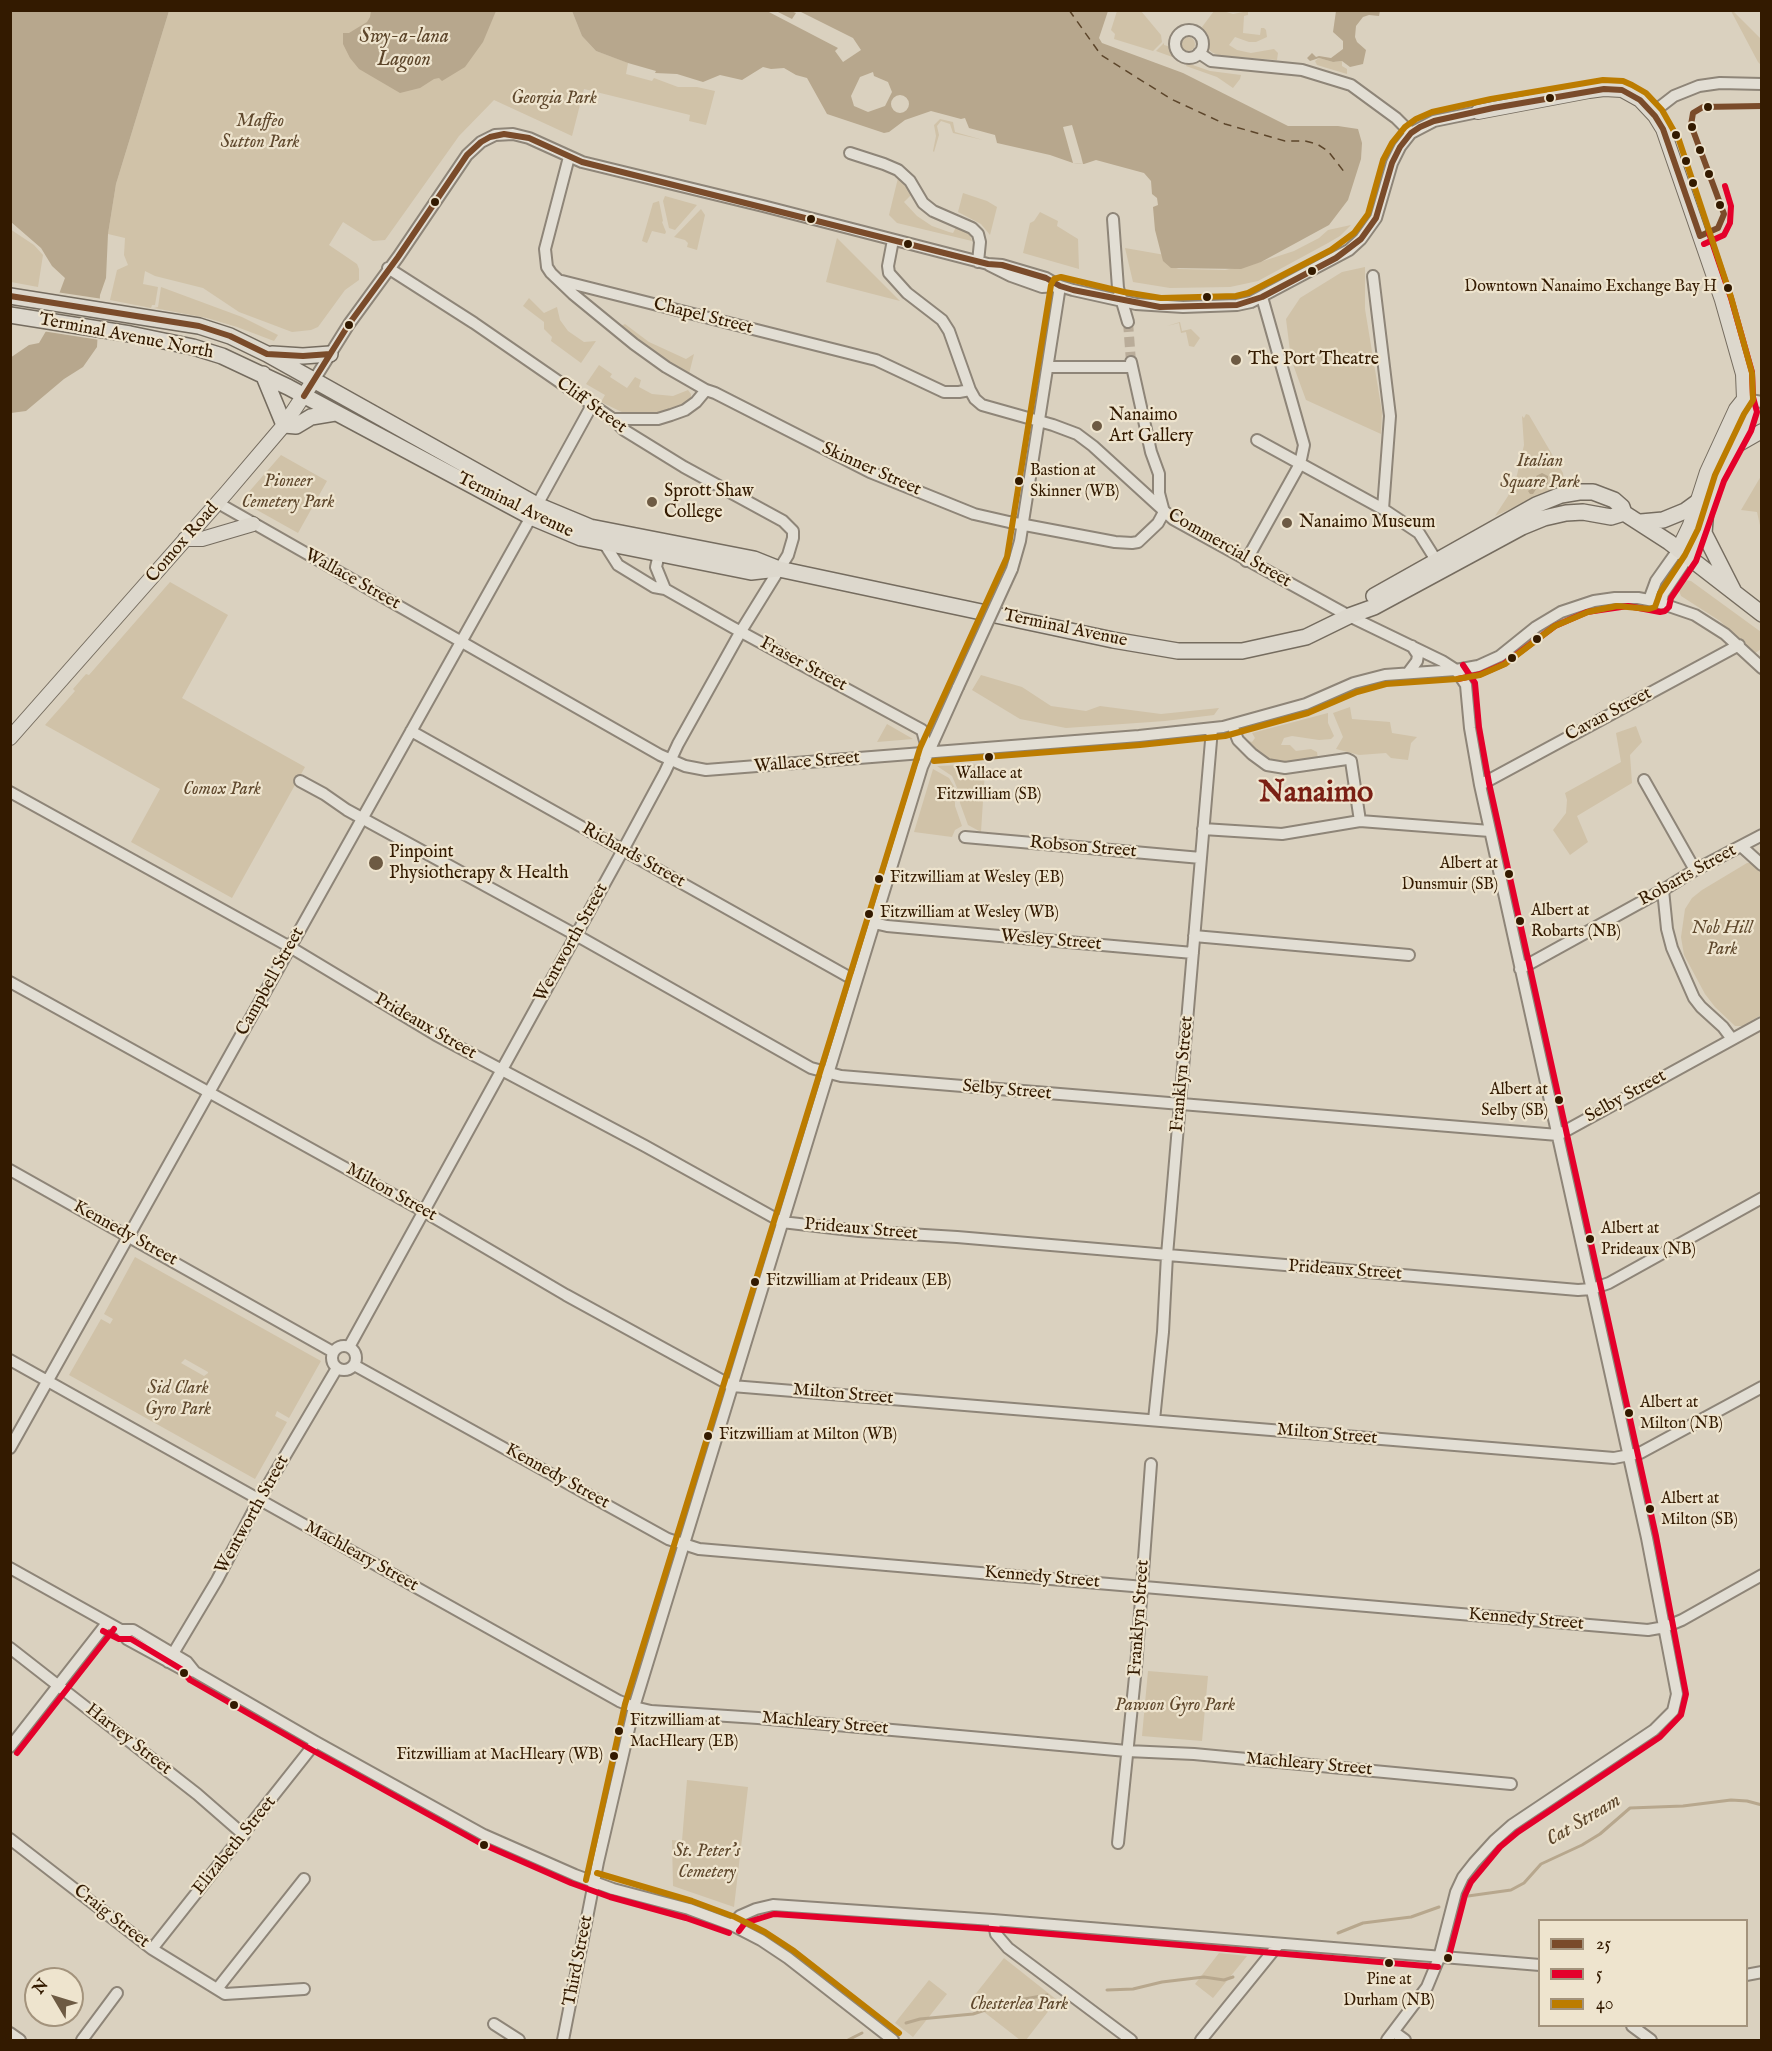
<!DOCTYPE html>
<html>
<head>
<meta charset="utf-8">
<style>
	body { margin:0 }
	#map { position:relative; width:1772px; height:2051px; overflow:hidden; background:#dad1bf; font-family:"IM FELL English",serif }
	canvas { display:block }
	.frame { position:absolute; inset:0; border:12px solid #331a00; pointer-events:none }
	.legend { position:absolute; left:1538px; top:1919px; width:210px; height:108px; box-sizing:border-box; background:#eee4ce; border:2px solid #a3937c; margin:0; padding:8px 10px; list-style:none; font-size:18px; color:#331a00 }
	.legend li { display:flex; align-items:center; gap:12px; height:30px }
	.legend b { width:30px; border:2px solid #a3937c }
	.north { position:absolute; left:24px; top:1967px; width:60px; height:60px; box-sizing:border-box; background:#eee4ce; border:2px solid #a3937c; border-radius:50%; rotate:308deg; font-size:16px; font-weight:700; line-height:24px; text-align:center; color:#331a00 }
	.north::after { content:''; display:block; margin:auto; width:21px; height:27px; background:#6d5a43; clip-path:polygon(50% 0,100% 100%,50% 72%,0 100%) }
</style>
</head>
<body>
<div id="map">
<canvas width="1772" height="2051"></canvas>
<div class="frame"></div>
<ul class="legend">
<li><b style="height:8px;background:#7a4b2a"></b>25</li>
<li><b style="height:8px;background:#e4002b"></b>5</li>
<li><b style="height:8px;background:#bc7c00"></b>40</li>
</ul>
<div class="north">N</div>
</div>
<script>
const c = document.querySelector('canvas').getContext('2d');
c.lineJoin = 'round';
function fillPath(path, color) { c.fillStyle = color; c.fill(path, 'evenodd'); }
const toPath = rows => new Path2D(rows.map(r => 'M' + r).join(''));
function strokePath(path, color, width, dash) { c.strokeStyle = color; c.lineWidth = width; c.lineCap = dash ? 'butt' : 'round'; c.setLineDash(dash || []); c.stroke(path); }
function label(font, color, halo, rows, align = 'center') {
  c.font = font + ' "IM FELL English",serif'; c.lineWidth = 4.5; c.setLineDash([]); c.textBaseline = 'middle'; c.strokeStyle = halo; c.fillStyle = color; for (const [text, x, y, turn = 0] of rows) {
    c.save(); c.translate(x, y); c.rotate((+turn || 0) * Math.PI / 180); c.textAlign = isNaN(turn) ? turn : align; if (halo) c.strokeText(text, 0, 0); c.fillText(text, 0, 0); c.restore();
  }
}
fillPath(toPath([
	[169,11,572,11,582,36,596,51,626,62,628,63,626,74,652,81,654,78,678,87,697,87,715,91,706,125,689,121,690,115,584,89,572,136,494,100,459,136,385,240,373,241,343,222,329,245,357,264,359,269,359,280,345,290,318,327,311,330,292,332,239,312,203,288,155,276,145,271,143,284,158,287,155,305,152,305,151,308,110,300,117,270,128,265,124,255,125,238,108,234,116,184],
	[1117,11,1141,11,1161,35,1162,42,1153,51,1114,39,1115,34,1111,30],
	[1214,11,1223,11,1233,14,1248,11,1248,15,1244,16,1243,33,1260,35,1261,28,1264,28,1266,30,1267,37,1256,42,1249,42,1235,37,1229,45,1237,50,1251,53,1274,49,1278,53,1277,60,1221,56,1213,53,1208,49,1202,27],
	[1731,11,1733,11,1761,39,1761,65,1758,62],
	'1181 44a7 7 0 1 1 14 0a7 7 0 1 1-14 0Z',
	[1164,43,1164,45,1171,47,1175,56,1184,62,1183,64,1175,58,1156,51],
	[1319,58,1333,62,1342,61,1342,66,1347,69,1347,74,1317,65,1315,61],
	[1187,63,1210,71,1241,75,1240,79,1233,88,1217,77,1186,66],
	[940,119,953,122,955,132,983,140,953,133,950,124,941,121,937,126,939,135,934,152,933,151,936,136,934,125],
	[898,178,904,184,911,195,904,202,917,216,932,226,949,232,953,233,956,227,964,230,969,233,972,241,897,223,889,215],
	[963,193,987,201,997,207,990,235,981,224,958,212],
	[665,196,697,205,675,230,669,228,663,201],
	[659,201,663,221,662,222,666,232,665,234,652,231,647,243,642,241,653,203],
	[701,209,705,215,697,250,687,247,688,243,685,240,674,237],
	[1040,212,1058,221,1057,226,1078,239,1079,269,1023,253,1030,223,1034,221],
	[1351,225,1340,236,1328,243,1258,281,1230,287,1170,288,1133,282,1125,248,1165,255,1173,267,1179,269,1225,270,1254,264,1294,251,1319,238,1328,230],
	[10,229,34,245,43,255,38,287,11,282],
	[837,238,900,301,826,282],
	[1365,267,1365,309,1382,412,1381,434,1306,400,1291,359,1286,319,1300,298,1342,272],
	[161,287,242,317,278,335,274,341,237,327,207,318,154,308,158,307],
	[529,298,544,313,557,307,560,320,568,331,584,342,596,341,581,363,551,341,552,337,544,329,544,322,523,306],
	[1180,322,1182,331,1191,329,1200,338,1194,347,1189,346,1186,332,1181,333,1179,323,1167,326],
	[625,324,649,342,686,359,694,354,689,374,668,362,623,329,621,326],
	[599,365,612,374,610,377,627,388,635,377,641,380,639,387,652,394,673,396,688,390,691,394,691,399,684,406,664,413,640,416,626,414,601,402,605,395,586,384],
	[1526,414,1529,415,1563,473,1564,480,1559,487,1495,516,1508,496,1517,475,1524,445,1522,416,1524,418],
	[281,455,327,481,298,533,241,501],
	[1761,476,1761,530,1757,512,1741,510],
	[1685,580,1691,581,1761,632,1761,649,1754,654,1720,621,1681,596,1678,588],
	[170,582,228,615,182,698,305,767,232,898,131,842,160,789,45,725,75,691,73,689,86,674,89,675],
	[981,675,1022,687,1051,706,1086,711,1100,706,1161,714,1219,708,1214,715,1165,721,1066,728,1020,719,972,690],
	[1350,707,1352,719,1390,722,1392,733,1417,737,1411,743,1408,760,1391,758,1386,753,1359,755,1336,749,1343,737,1333,713],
	[1328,713,1328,723,1334,736,1331,739,1319,740,1292,736,1284,738,1281,745,1290,745,1296,751,1311,749,1317,752,1318,759,1293,764,1273,762,1260,756,1244,739,1252,742,1255,738,1252,733],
	[887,724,913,739,877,742],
	[1636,726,1642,742,1630,755,1632,783,1577,816,1588,842,1570,855,1553,830,1566,813,1567,800,1565,793,1621,762,1616,733],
	[986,764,984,785,981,832,968,825,960,803,958,790,952,776,937,766],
	[933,769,949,778,955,788,955,806,962,826,955,830,952,837,914,832],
	[1747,863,1755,863,1761,869,1761,1015,1743,1026,1735,1026,1715,1007,1705,994,1684,955,1681,937,1685,909,1692,898,1702,890],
	[135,1257,321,1361,289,1418,277,1411,275,1416,287,1422,255,1479,69,1375,101,1319,110,1324,113,1319,104,1314],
	[185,1359,208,1372,208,1373,204,1376,181,1363],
	[1148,1671,1208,1676,1202,1741,1142,1736],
	[687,1780,748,1787,734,1907,673,1886,672,1840,682,1841],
	[1219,1953,1247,1956,1213,1998,1195,1984],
	[1004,1958,1057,2000,1026,2040,1020,2040,970,2001],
	[929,1980,947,1994,913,2037,895,2023]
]), '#d0c2a8');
fillPath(toPath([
	[11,11,169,11,116,184,108,234,106,278,100,295,97,347,83,367,64,379,26,411,11,413,10,358,29,345,39,343,56,314,59,294,65,278,52,266,41,248,11,222],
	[371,11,371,10,496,11,483,42,465,67,442,81,439,78,434,79,420,88,400,93,359,69,350,58,343,44,343,33,349,33,367,22,370,17],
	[572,11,1108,11,1099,38,1102,43,1183,73,1288,126,1338,126,1358,129,1362,143,1361,159,1348,200,1329,225,1261,262,1241,269,1171,268,1163,261,1155,230,1153,207,1158,205,1157,198,1152,194,1151,181,1144,173,1096,160,1084,164,1073,163,1050,155,997,143,995,135,969,128,965,118,961,119,931,111,905,120,889,132,884,133,827,114,807,78,796,75,784,68,771,69,763,67,742,80,720,75,703,82,677,74,655,73,656,71,628,63,596,51,582,36],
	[1336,11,1380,11,1379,16,1369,15,1363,17,1356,26,1355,37,1357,42,1366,50,1363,64,1350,67,1342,61,1333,62,1319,58,1310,61,1307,58,1312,53,1316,57,1319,56,1331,58,1343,49,1343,41,1333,32],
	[1542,473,1548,476,1548,483,1543,487,1538,486,1533,494,1530,494,1528,491,1536,484,1536,476]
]), '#b7a78d');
fillPath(toPath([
	[767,11,776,11,792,19,796,13,791,11,799,11,853,38,861,50,843,62,835,51,838,48],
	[873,72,874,76,888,82,892,92,885,106,868,112,854,106,851,96,860,77],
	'891 104a9 9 0 1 1 18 0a9 9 0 1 1-18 0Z',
	[1072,125,1081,156,1083,164,1073,163,1063,127],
	[56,292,103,299,100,340,42,331,54,313]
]), '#dad1bf');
strokePath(toPath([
	[1468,1896,1511,1890,1524,1883,1541,1864,1582,1845,1600,1834,1630,1808,1683,1806,1731,1800,1747,1801,1762,1805],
	[1338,1933,1363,1923,1411,1917,1439,1907],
	[1107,1990,1133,1989,1162,1982,1204,1977,1224,1980,1233,1977],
	[906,2023,920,2019,973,2014,1013,2001,1047,1995],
	[848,2040,862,2033]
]), '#b7a78d', 3);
strokePath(toPath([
	[1069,10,1101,55,1171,99,1225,124,1285,141,1305,141,1317,144,1328,151,1345,173]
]), '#5c452a', 1.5, [8, 6]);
strokePath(toPath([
	[1128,322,1131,362]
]), '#b9ac99', 10, [10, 5]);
const minor = toPath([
	'1175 44a14 14 0 1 1 28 0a14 14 0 1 1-28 0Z',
	[1199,53,1211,61,1302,70,1351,85,1396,118,1411,133],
	[1652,113,1674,96,1699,86,1720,83,1762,84],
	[850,153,884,164,898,170,910,181,923,203,933,211,972,228,978,234,980,242,978,262],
	[569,157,545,249,547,267,551,273,573,294,634,344,666,367,706,390,715,393,870,472,974,514,1009,522,1115,542,1132,543,1138,542,1158,523,1164,512],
	[1113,219,1118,288,1128,322],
	[893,240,888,266,889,273,907,293,942,320,949,331,970,390,975,399,982,405,1053,425,1077,434,1093,446,1173,519,1349,616,1442,661,1456,670,1466,685,1470,728,1480,785,1647,1538,1677,1694,1673,1711,1654,1730,1512,1825,1494,1841,1474,1863,1463,1877,1456,1892,1439,1958,1427,1987,1387,2040],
	[989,265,1011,276,1042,287,1059,286],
	[1373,276,1390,416,1383,509],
	[562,281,876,360,944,392,959,392,970,390],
	[1131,362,1151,452,1159,474,1159,493,1164,512],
	[1048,367,1132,367],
	[314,380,349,324,398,257,467,155,481,142,495,135,513,134,529,138,582,162,763,206,988,264,1002,265,1046,278,1060,286,1073,290,1136,304,1183,307,1237,305,1251,302,1349,250,1361,239,1376,218,1392,163,1400,147,1411,133,1434,121,1478,112],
	[1744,399,1762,402],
	[613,419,658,419,671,415,685,410,696,402,706,390],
	[1257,440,1383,509,1419,533,1436,560],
	[218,503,660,755,685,766,706,770,1139,736,1223,727,1306,704,1354,683,1385,675,1456,670,1478,666,1500,656,1536,627,1561,612,1594,601,1615,598,1638,598,1654,601,1695,615,1725,634,1762,668],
	[537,505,592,405],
	[604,543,618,565,654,587,665,589,732,627,922,730,928,752],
	[659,554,656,567,665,589],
	[1246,561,1300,464,1304,445,1262,297],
	[1012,569,1020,541,1060,286],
	[1649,600,1656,581,1678,550],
	[1661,603,1663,594,1688,557],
	[1408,673,1417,661,1418,655,1412,646],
	[1232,725,1238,740,1252,754,1267,765,1285,768,1347,759,1351,761,1360,821],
	[411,731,856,981],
	[1644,780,1695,870],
	[300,781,324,794,347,810,576,935,811,1068,841,1076,1558,1135,1762,1023],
	[1480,785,1739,645],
	[10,792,290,947,436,1035,645,1146,782,1222,859,1231,957,1237,1578,1290,1592,1289,1609,1283,1762,1198],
	[1203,829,1282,834,1360,821,1490,831],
	[965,837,1201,858],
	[1741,846,1762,865],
	[1663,890,1667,929,1672,948,1694,998,1701,1007,1723,1027,1732,1039],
	[874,923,887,926,943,931,1193,953],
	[1194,936,1409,955],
	[1520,969,1663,890,1695,870,1762,835],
	[10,982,423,1211,566,1295,732,1386,1614,1458,1640,1453,1762,1387],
	[10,1170,333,1352],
	'332 1358a12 12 0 1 1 24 0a12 12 0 1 1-24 0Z',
	[349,1347,623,850,665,772,678,744,741,631,788,555,793,538,793,531,783,521,684,467,624,430,613,419,474,323,388,268],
	[10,1360,619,1701,634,1707,651,1711,758,1718,1127,1751,1194,1754,1511,1784],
	[354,1365,668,1539,699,1549,1648,1630,1665,1627,1682,1620,1762,1575],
	[1154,1420,1163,1332,1167,1255,1212,729],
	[10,1448,531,517],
	[10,1568,121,1630,127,1639,182,1669,195,1672,316,1742,484,1835,575,1875,613,1889,689,1909,732,1925,761,1940,788,1958,893,2040],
	[121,1630,133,1630,187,1662,195,1672],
	[10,1648,197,1794,244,1835],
	[168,1662,217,1580,259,1500,337,1368],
	[10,1747,107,1623],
	[10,1839,152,1949,225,1994,304,1989],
	[1118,1843,1136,1667,1151,1464],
	[993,1920,996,1934,1008,1948,1131,2040],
	[732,1925,740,1916,756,1909,773,1905,993,1920,1540,1965],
	[152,1949,316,1742],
	[1746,1975,1762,1972],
	[217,1989,304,1879],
	[494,2024,519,2040],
	[1632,2026,1651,2040],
	[1394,2032,1405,2040],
	[10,2033,20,2040],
	[82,2040,117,1993],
	[563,2040,598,1862,634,1707,922,767,958,687],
	[1201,2040,1278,1945]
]);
const major = toPath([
	[1478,112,1589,91,1604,89,1622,90,1640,100,1655,116,1663,129,1722,300,1743,374,1744,399,1748,412,1743,427,1716,477,1701,524,1688,557],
	[1734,447,1762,431],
	[185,539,202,539,253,524],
	[1678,550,1690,525,1707,472,1736,409,1744,399],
	[10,738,227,492,284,425,314,380]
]);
const highway = toPath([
	[10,296,199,326,230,336,267,354,537,505,590,527,754,559,779,569,1113,640,1178,651,1242,651,1306,637,1349,616,1374,607,1522,527,1544,518,1566,513,1583,512,1611,517,1624,513],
	[10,315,130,334,193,347,222,356,288,387,531,517,581,538,751,572,778,569],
	[272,354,303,356,330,354],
	[263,374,284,425,296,426,311,417,335,413],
	[1706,507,1704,533,1733,590],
	[1641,522,1663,520,1685,511,1696,503],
	[1374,596,1536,505,1561,495,1579,492,1593,492,1614,500,1622,507,1624,513,1669,542,1762,614]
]);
strokePath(minor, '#8e8578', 14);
strokePath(major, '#756c5f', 16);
strokePath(highway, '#756c5f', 18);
strokePath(minor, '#e2ded4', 10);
strokePath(major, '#ddd8cd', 14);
strokePath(highway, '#ddd8cd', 15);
const minorBridge = toPath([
	[958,687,1012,569]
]);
strokePath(minorBridge, '#8e8578', 14, []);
strokePath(minorBridge, '#e2ded4', 10);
strokePath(toPath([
	[1700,236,1718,228,1724,214,1691,125,1693,113,1703,107,1762,106],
	[10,296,199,326,230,336,267,354,303,356,330,354],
	[304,396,349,324,398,257,467,155,481,142,490,137,504,134,529,138,582,162,988,264,1002,265,1046,278,1060,286,1073,290,1160,307,1237,305,1262,297,1336,258,1361,239,1376,218,1392,163,1400,147,1411,133,1420,127,1434,121,1493,108,1604,89,1622,90,1640,100,1655,116,1663,129,1700,236]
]), '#7a4b2a', 6);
strokePath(toPath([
	[1704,244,1724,235,1730,223,1731,206,1725,186],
	[1458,679,1481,674,1504,664,1555,626,1587,612,1628,606,1660,612,1665,611,1669,607,1671,598,1696,561,1724,481,1751,431,1757,412,1753,397,1752,372,1731,298,1709,233],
	[103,1631,119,1639,131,1639,181,1669,190,1680,312,1750,480,1843,571,1883,610,1897,686,1918,729,1933],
	[17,1753,114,1629],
	[739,1931,745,1923,774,1914,992,1929,1438,1967],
	[1448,1960,1465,1895,1471,1882,1500,1847,1518,1832,1660,1737,1681,1715,1686,1694,1656,1536,1489,783,1479,727,1475,683,1463,665]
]), '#e4002b', 6);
strokePath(toPath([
	[920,748,1007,557,1051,285,1054,279,1061,277,1124,292,1161,298,1236,296,1248,293,1331,250,1354,233,1368,214,1383,160,1392,143,1405,127,1416,119,1432,112,1491,99,1603,80,1623,81,1632,85,1646,93,1662,110,1679,140,1731,297,1752,373,1753,400,1744,414,1715,475,1698,529,1685,555,1660,593,1655,607,1649,609,1617,606,1588,612,1555,626,1505,664,1480,675,1457,679,1386,684,1357,692,1308,713,1225,736,1140,745,934,761],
	[597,1873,692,1901,735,1917,765,1932,794,1951,899,2033],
	[586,1880,625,1704,920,748]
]), '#bc7c00', 6);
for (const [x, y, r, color] of [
	[1550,98,5,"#331a00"],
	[1708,107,5,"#331a00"],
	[1692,127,5,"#331a00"],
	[1676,135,5,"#331a00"],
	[1700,150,5,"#331a00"],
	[1686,161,5,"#331a00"],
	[1709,174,5,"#331a00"],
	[1693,183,5,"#331a00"],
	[435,202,5,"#331a00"],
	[1720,205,5,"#331a00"],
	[811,219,5,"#331a00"],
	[908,244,5,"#331a00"],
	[1312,271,5,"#331a00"],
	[1728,288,5,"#331a00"],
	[1207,297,5,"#331a00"],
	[349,325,5,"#331a00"],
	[1236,360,6,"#6d5a43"],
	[1097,426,6,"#6d5a43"],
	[1019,481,5,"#331a00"],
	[652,502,6,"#6d5a43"],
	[1287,523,6,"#6d5a43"],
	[1537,639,5,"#331a00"],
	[1512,658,5,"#331a00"],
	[989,757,5,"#331a00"],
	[376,863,8,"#6d5a43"],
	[1509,874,5,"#331a00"],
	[879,879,5,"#331a00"],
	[869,914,5,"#331a00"],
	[1520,921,5,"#331a00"],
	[1559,1100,5,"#331a00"],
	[1590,1239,5,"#331a00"],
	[755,1282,5,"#331a00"],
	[1629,1413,5,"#331a00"],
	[708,1436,5,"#331a00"],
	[1650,1509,5,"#331a00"],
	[184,1673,5,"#331a00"],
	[234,1705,5,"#331a00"],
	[619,1731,5,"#331a00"],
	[614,1756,5,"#331a00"],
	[484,1845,5,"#331a00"],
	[1448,1958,5,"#331a00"],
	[1389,1963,5,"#331a00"]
]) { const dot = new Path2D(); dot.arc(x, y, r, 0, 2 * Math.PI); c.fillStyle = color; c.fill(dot); strokePath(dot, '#eee4ce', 2); }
label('16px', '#331a00', '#eee4ce', [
	["Downtown Nanaimo Exchange Bay H",1717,288,"right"],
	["Bastion at",1030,472],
	["Skinner (WB)",1030,493],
	["Wallace at",989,775,"center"],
	["Fitzwilliam (SB)",989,796,"center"],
	["Albert at",1498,865,"right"],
	["Dunsmuir (SB)",1498,886,"right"],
	["Fitzwilliam at Wesley (EB)",890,879],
	["Albert at",1531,912],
	["Robarts (NB)",1531,933],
	["Fitzwilliam at Wesley (WB)",880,914],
	["Albert at",1548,1091,"right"],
	["Selby (SB)",1548,1112,"right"],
	["Albert at",1601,1230],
	["Prideaux (NB)",1601,1251],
	["Fitzwilliam at Prideaux (EB)",766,1282],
	["Albert at",1640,1404],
	["Milton (NB)",1640,1425],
	["Fitzwilliam at Milton (WB)",719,1436],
	["Albert at",1661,1500],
	["Milton (SB)",1661,1521],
	["Fitzwilliam at",630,1722],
	["MacHleary (EB)",630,1743],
	["Fitzwilliam at MacHleary (WB)",603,1756,"right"],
	["Pine at",1389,1981,"center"],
	["Durham (NB)",1389,2002,"center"]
], 'left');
label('italic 18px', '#5f482d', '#eee4ce', [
	["Georgia Park",554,99],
	["Maffeo",260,122],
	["Sutton Park",260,143],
	["Italian",1540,462],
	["Square Park",1540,483],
	["Pioneer",288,482],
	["Cemetery Park",288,503],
	["Comox Park",222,790],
	["Nob Hill",1722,929],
	["Park",1722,950],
	["Sid Clark",178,1389],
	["Gyro Park",178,1410],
	["Pawson Gyro Park",1175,1706],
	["St. Peter's",707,1852],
	["Cemetery",707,1873],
	["Chesterlea Park",1019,2005]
]);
label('18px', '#331a00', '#eee4ce', [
	["Chapel Street",703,317,14],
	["Terminal Avenue North",126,337,11],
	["Cliff Street",591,406,36],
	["Skinner Street",871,470,24],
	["Terminal Avenue",515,506,26],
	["Comox Road",183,543,-49],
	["Commercial Street",1229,549,30],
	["Wallace Street",352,580,29],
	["Terminal Avenue",1065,629,12],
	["Fraser Street",803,665,28],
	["Cavan Street",1609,715,-28],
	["Wallace Street",807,763,-5],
	["Robson Street",1083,848,5],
	["Richards Street",633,856,29],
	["Robarts Street",1688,876,-29],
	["Wesley Street",1051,941,5],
	["Wentworth Street",572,943,-61],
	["Campbell Street",271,982,-61],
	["Prideaux Street",425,1027,30],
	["Franklyn Street",1183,1074,-85],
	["Selby Street",1007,1091,5],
	["Selby Street",1626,1097,-29],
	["Milton Street",391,1193,29],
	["Prideaux Street",861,1230,5],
	["Kennedy Street",125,1234,29],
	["Prideaux Street",1345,1271,4],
	["Milton Street",843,1395,5],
	["Milton Street",1327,1435,5],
	["Kennedy Street",557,1477,29],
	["Wentworth Street",253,1515,-61],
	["Machleary Street",361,1557,29],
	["Kennedy Street",1042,1578,5],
	["Franklyn Street",1140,1618,-86],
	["Kennedy Street",1526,1620,5],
	["Machleary Street",825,1724,5],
	["Harvey Street",128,1740,38],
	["Machleary Street",1309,1765,5],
	["Elizabeth Street",235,1846,-51],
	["Craig Street",111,1917,38],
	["Third Street",579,1961,-79]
]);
label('18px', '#331a00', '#eee4ce', [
	["The Port Theatre",1248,360],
	["Nanaimo",1109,416],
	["Art Gallery",1109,437],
	["Sprott Shaw",664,492],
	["College",664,513],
	["Nanaimo Museum",1299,523],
	["Pinpoint",389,853],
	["Physiotherapy & Health",389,874]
], 'left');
label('italic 20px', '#5c452a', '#eee4ce', [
	["Swy-a-lana",404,38],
	["Lagoon",404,61],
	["Cat Stream",1584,1821,-31]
]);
label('bold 30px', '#7a1f14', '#eee4ce', [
	["Nanaimo",1316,795]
]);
</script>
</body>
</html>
